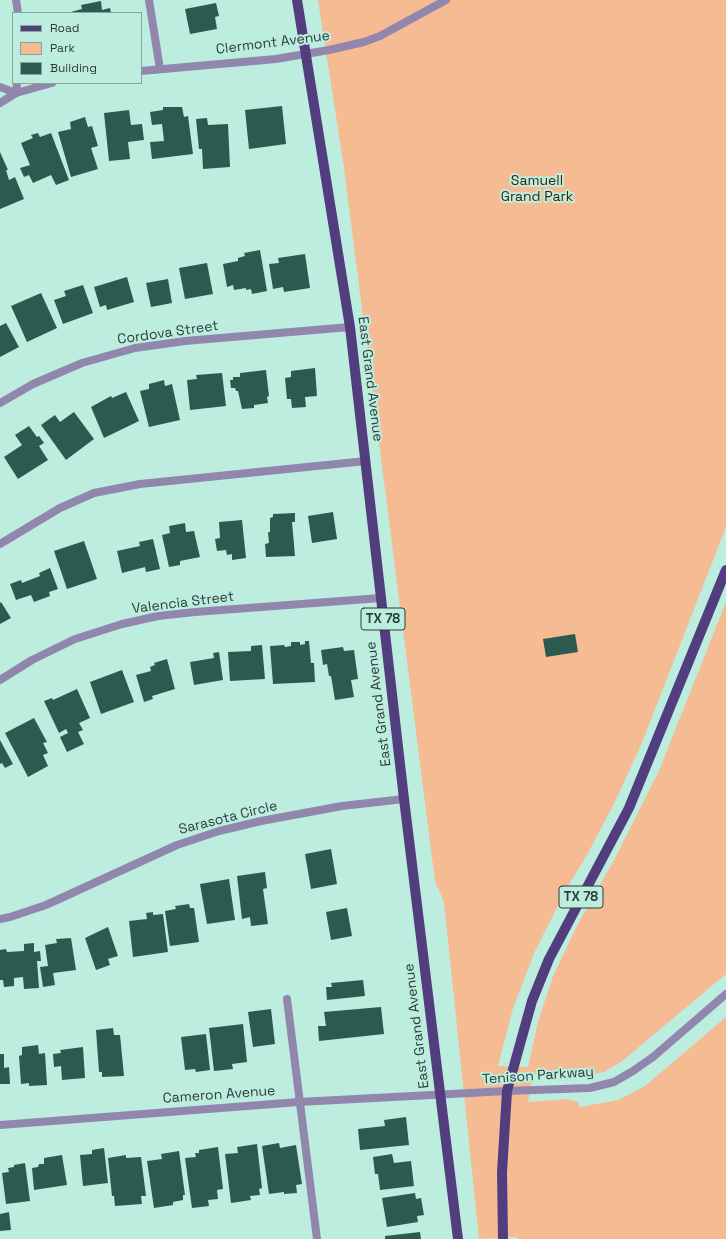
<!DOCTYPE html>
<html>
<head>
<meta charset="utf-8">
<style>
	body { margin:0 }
	#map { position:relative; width:726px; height:1239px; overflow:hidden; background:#bceddf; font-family:"Space Grotesk",sans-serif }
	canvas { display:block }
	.legend { position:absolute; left:12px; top:12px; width:130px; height:72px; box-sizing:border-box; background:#bceddf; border:1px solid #82a79d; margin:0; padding:5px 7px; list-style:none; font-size:12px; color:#2b3f3a }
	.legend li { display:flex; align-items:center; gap:8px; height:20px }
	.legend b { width:20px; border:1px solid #82a79d }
</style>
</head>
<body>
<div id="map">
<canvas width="726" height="1239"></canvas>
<ul class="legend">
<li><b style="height:5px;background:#523d7e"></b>Road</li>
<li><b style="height:11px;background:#f5bb93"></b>Park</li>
<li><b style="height:11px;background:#2d5a4f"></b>Building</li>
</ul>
</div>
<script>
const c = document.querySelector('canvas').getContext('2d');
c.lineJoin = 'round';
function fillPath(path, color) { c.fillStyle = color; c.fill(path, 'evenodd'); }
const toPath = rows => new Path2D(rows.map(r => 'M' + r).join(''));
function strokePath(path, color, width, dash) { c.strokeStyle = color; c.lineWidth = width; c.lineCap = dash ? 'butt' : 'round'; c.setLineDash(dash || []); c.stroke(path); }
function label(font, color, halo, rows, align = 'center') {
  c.font = font + ' "Space Grotesk",sans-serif'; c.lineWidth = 4; c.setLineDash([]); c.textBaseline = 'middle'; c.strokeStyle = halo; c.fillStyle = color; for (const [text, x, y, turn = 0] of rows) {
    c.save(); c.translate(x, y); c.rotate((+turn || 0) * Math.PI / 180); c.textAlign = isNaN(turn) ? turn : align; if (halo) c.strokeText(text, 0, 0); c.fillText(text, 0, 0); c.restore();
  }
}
fillPath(toPath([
	[318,0,726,0,726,527,641,745,613,806,588,853,567,888,535,951,513,1008,498,1066,528,1067,538,1022,553,976,579,922,613,862,658,773,726,602,726,974,621,1062,604,1072,586,1075,533,1074,528,1102,567,1099,578,1102,580,1107,618,1100,645,1086,726,1017,726,1239,517,1239,517,1237,479,1239,444,902,435,881,344,168]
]), '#f5bb93');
fillPath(toPath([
	[101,1,102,10,110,8,111,13,67,13,82,9,81,5],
	[216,3,219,16,215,17,217,29,190,34,185,9],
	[282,106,286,144,249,149,245,110],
	[163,107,182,107,184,117,188,116,193,154,152,159,150,142,164,141,162,124,152,125,150,112,163,110],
	[129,110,131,125,142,124,144,140,128,142,130,159,109,161,104,113],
	[85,117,88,127,92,126,98,146,91,148,98,169,71,177,58,132,71,129,70,122],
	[207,118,208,125,228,124,230,167,203,169,202,149,199,149,196,119],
	[38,133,40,137,51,133,69,180,56,185,51,175,33,183,29,175,24,177,20,168,30,165,21,143,33,138,31,135],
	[0,152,8,170,6,170,9,180,15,177,24,199,0,209],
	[260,250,267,291,252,294,251,289,246,290,246,288,234,290,233,285,227,287,223,264,238,261,238,258,245,256,244,253],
	[305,254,310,288,284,292,283,287,273,289,269,264,279,263,278,258],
	[207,263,213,294,185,299,179,268],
	[127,277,134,302,107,310,106,305,100,307,94,287],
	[168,279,172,303,151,307,146,283],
	[83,285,93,313,63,324,54,300,66,296,64,291],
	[41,293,57,328,27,342,11,306],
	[6,323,19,347,0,357,0,326],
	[315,368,317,396,305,397,306,407,292,408,291,399,287,399,285,378,291,377,291,371],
	[266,370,269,396,267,397,268,403,254,405,254,408,242,409,238,391,236,391,235,388,231,388,230,380,233,380,233,377,240,377,240,373],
	[222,373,226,406,190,410,187,380,197,379,196,375],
	[164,380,165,386,172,384,180,420,149,427,140,391,149,389,149,384],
	[126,392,139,421,104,438,91,407,111,396,112,398],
	[74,412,94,439,66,460,41,425,55,415,60,422],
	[29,426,37,437,39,436,44,443,39,446,48,460,18,479,4,457,22,445,15,435],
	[333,512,337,539,312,543,308,516],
	[295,513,295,522,292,522,295,556,266,557,265,544,269,543,268,532,270,532,270,518,273,517,273,514],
	[242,520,246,558,232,560,232,554,227,555,226,550,217,551,215,539,220,538,219,522],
	[185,523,186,532,194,531,200,557,180,561,180,565,169,567,162,535,170,533,169,526],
	[153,539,160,569,146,572,145,567,122,573,117,551,140,546,139,542],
	[84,541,97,579,67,589,54,551],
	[50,568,58,589,49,592,50,596,34,602,31,595,16,600,10,584,21,580,22,583,40,576,39,573],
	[1,602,11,618,0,624,0,603],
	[575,634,578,652,546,657,543,639],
	[305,641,309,641,311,663,314,663,315,682,273,684,270,646,284,645,285,647,291,646,291,642,300,642,300,645,305,644],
	[262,645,265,679,230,681,228,652,251,651,251,646],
	[343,647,344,651,354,650,358,679,351,680,354,697,335,700,331,676,329,676,327,664,323,665,321,650],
	[219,652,223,680,194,685,190,662,214,658,213,653],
	[167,659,175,689,152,696,153,699,144,702,136,675,151,671,150,667,155,665,154,663],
	[122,670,134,702,101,714,90,682],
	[77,689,90,718,79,723,83,730,78,732,84,744,67,752,60,737,68,733,66,729,59,733,44,701,52,698,53,700],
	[34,718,47,742,43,743,48,753,43,755,48,766,28,777,5,733],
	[0,740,13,764,5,768,2,763,0,764],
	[331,849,337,884,311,889,305,854],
	[265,872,267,888,263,889,268,924,251,926,250,917,242,919,237,876],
	[229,879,235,920,207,924,200,884],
	[189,904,190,908,194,908,199,942,170,946,165,911,176,909,175,906],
	[347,908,352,936,331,940,326,912],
	[153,912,153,915,163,914,168,952,133,957,129,921,147,919,146,913],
	[108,927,118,956,108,959,110,965,96,970,85,938],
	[71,938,76,970,53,973,55,985,43,987,40,967,48,966,45,945,57,943,56,939],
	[34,943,34,952,40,951,41,961,37,961,39,988,24,989,23,977,14,978,14,986,4,987,3,980,0,980,0,950,6,949,7,952,24,951,24,944],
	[363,980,365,996,327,1000,326,987,332,987,331,983],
	[381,1007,384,1034,319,1041,318,1026,326,1026,324,1012],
	[271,1009,275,1044,253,1047,248,1012],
	[243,1024,247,1062,232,1064,233,1069,214,1071,209,1028],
	[113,1028,114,1035,120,1035,124,1076,102,1077,102,1072,99,1072,96,1030],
	[206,1034,210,1070,196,1072,195,1069,185,1070,181,1037],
	[38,1045,39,1054,45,1053,47,1085,29,1086,29,1083,21,1084,19,1056,22,1055,22,1047],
	[83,1047,85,1078,62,1080,61,1066,54,1067,53,1054,61,1053,60,1050],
	[0,1054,4,1054,4,1068,9,1067,10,1084,0,1084],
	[406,1117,409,1145,360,1150,358,1129,385,1126,384,1120],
	[279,1143,280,1148,296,1145,302,1184,296,1185,297,1193,284,1194,284,1192,269,1194,262,1146],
	[257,1144,262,1188,259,1189,260,1195,250,1196,251,1200,231,1203,225,1154,238,1153,237,1147],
	[218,1147,223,1189,217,1190,218,1199,208,1200,209,1206,192,1208,185,1158,196,1157,195,1153,199,1153,199,1150],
	[104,1148,108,1183,83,1186,80,1155,92,1154,92,1150],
	[179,1151,185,1195,183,1195,183,1200,173,1202,173,1205,154,1208,147,1161,162,1159,161,1154],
	[392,1154,394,1163,411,1161,414,1186,380,1190,378,1174,375,1174,373,1157],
	[62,1155,67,1185,34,1190,32,1168,38,1167,39,1164,44,1164,44,1158],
	[126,1155,126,1158,141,1157,146,1196,141,1196,142,1204,115,1206,114,1196,112,1196,108,1158],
	[25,1163,30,1201,6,1204,2,1173,9,1172,8,1168,14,1167,14,1165],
	[415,1193,416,1199,421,1198,424,1215,417,1216,418,1222,387,1227,382,1198],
	[9,1212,11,1230,0,1231,0,1214],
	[420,1232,421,1239,385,1239,385,1236]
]), '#2d5a4f');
strokePath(toPath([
	[149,0,160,69],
	[0,544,60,508,94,493,140,484,366,461],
	[287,999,317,1239]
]), '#9187ad', 8);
strokePath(toPath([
	[16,0,18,13],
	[141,71,276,59,329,50,364,42,380,36,446,0],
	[0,87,16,93,17,83],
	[0,103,16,93,52,83],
	[0,403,33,384,82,363,135,348,185,341,350,327],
	[0,680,32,660,75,639,122,624,158,616,195,612,381,598],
	[0,919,10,917,46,905,177,845,219,831,261,821,342,806,404,799],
	[507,1091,590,1088,614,1082,633,1071,653,1057,726,994]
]), '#9187ad', 8);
strokePath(toPath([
	[0,1125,299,1102,507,1091]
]), '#9187ad', 8);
strokePath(toPath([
	[297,0,350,327,404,799,458,1239],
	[503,1239,502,1172,507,1091,532,1001,549,959,629,808,726,570]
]), '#523d7e', 10);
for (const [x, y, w] of [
	[383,619,44],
	[581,897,44]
]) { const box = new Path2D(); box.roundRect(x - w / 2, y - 11, w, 22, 3); c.fillStyle = '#bceddf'; c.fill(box); strokePath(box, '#2b3f3a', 1); }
label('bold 13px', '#2b3f3a', null, [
	["TX 78",383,619],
	["TX 78",581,897]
]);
label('14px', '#2b3f3a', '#bceddf', [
	["Clermont Avenue",273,43,-7],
	["Cordova Street",168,333,-8],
	["East Grand Avenue",370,379,83],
	["Valencia Street",183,603,-7],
	["East Grand Avenue",379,704,-97],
	["Sarasota Circle",228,818,-14],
	["East Grand Avenue",417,1026,-97],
	["Tenison Parkway",538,1076,-4],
	["Cameron Avenue",219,1095,-4]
]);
label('14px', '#432207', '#bceddf', [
	["Samuell",537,181],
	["Grand Park",537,197]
]);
</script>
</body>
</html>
